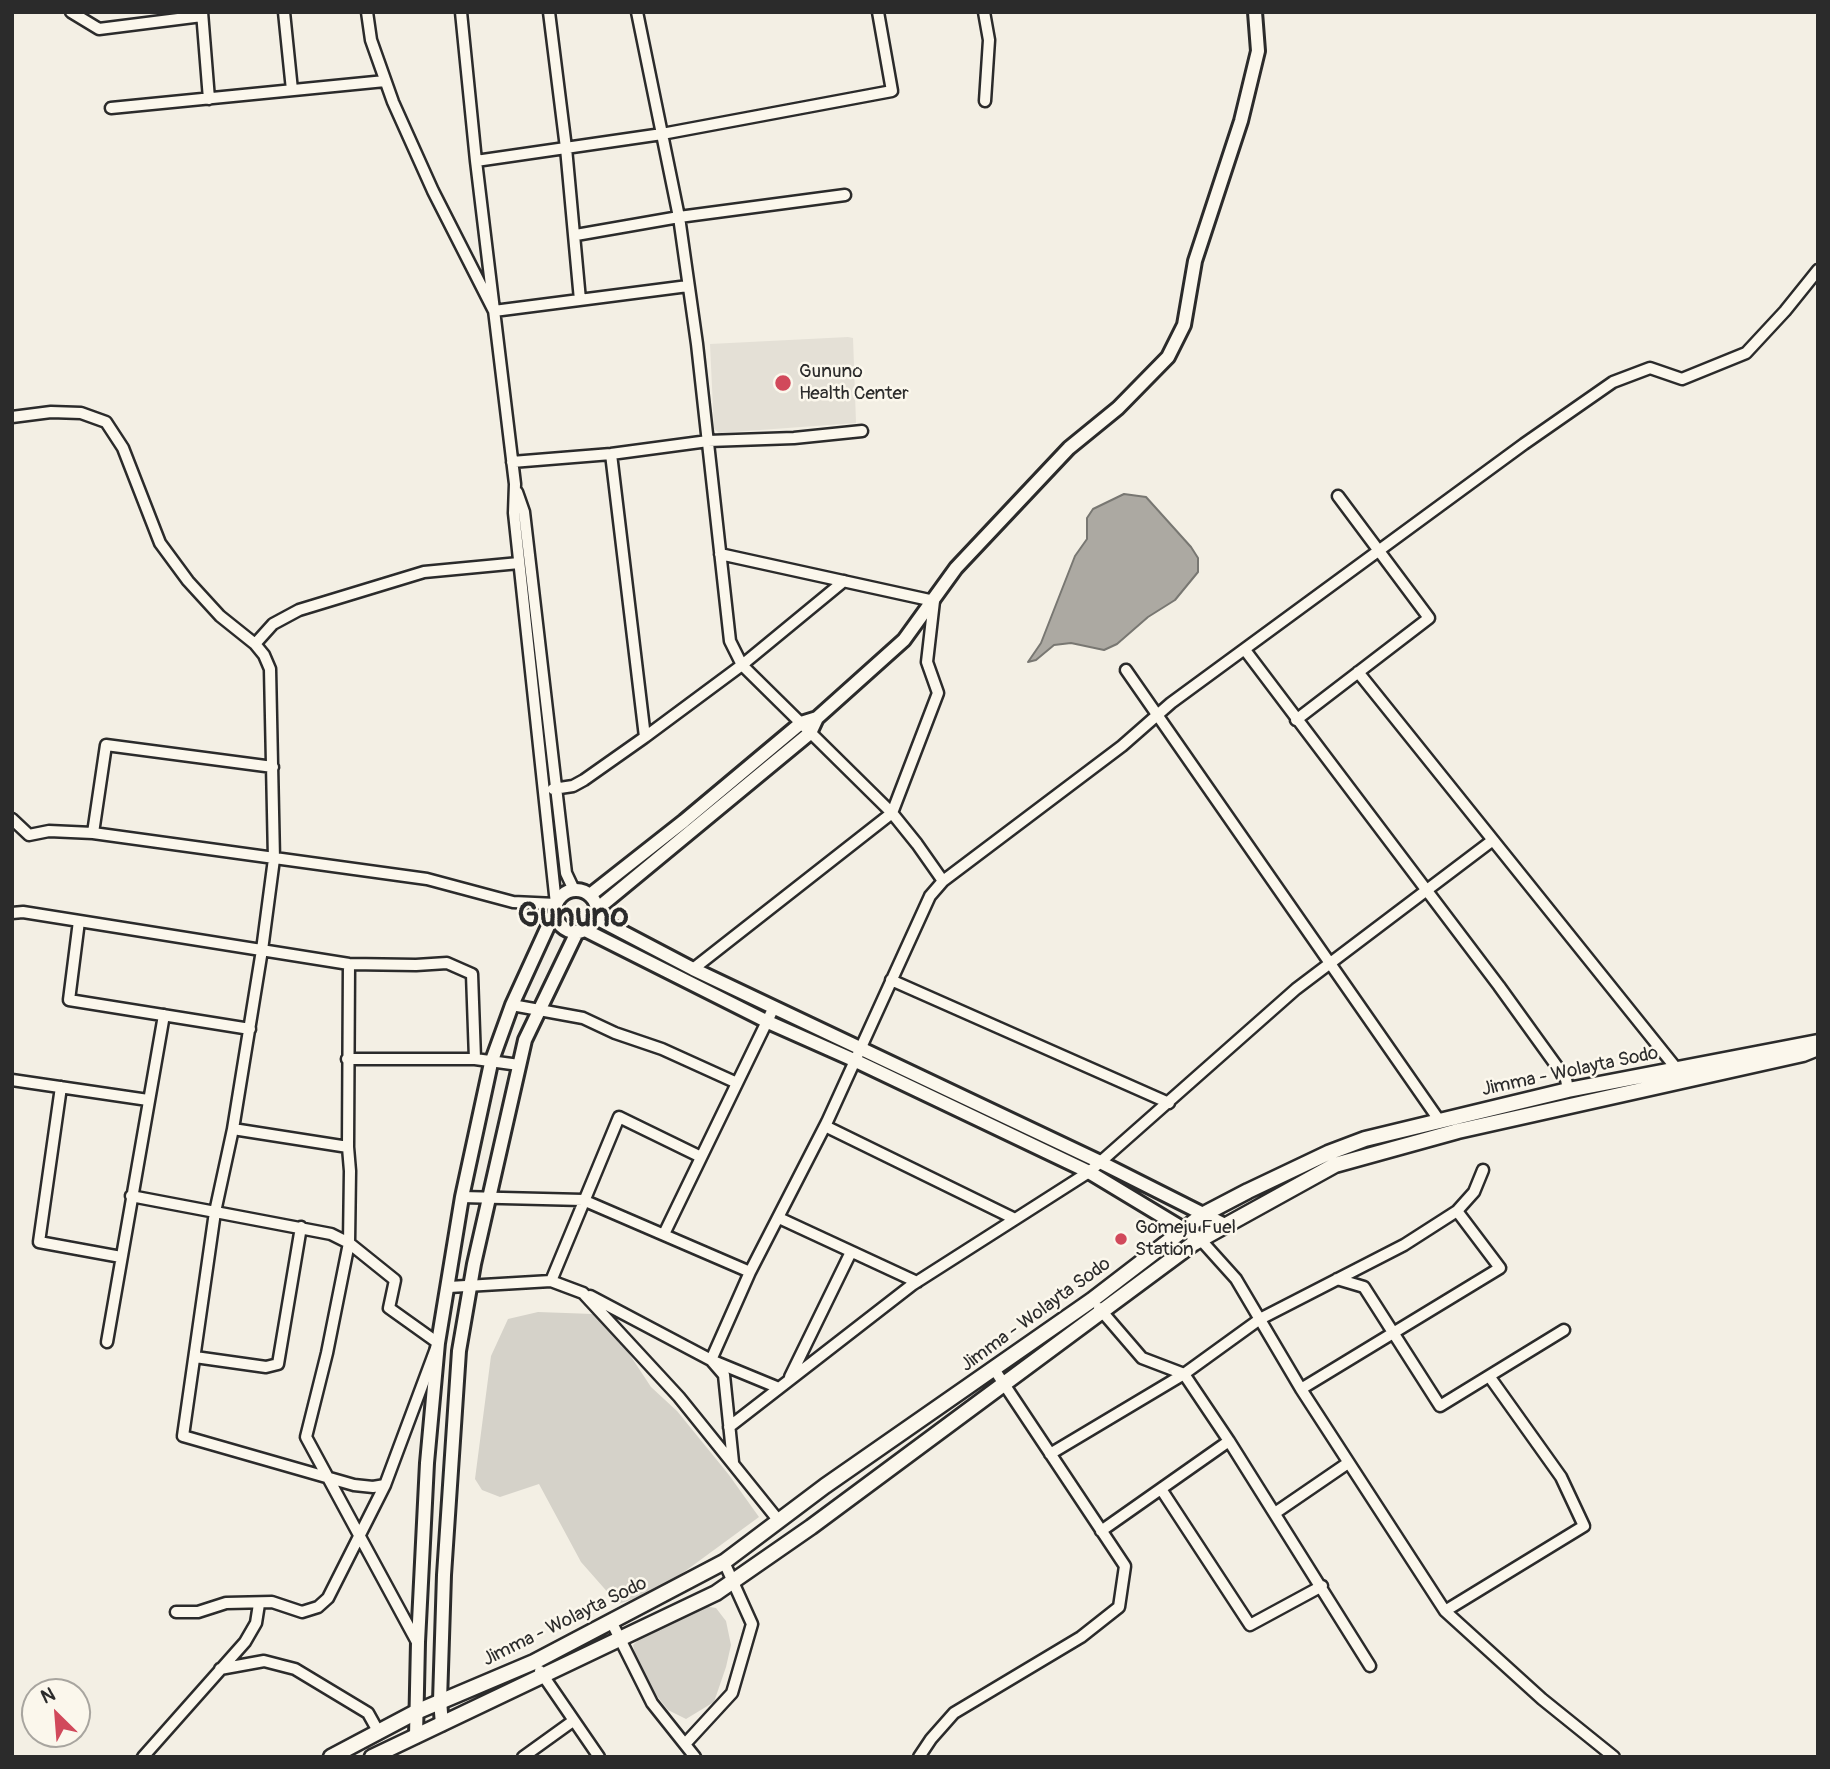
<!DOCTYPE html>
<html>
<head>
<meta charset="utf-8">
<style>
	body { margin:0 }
	#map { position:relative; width:1830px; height:1769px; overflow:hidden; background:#f3efe4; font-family:Pangolin,sans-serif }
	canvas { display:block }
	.frame { position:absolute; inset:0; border:14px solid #2b2b2b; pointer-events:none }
	.north { position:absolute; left:21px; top:1678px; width:70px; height:70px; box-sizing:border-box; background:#fbf7ec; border:2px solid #a8a59f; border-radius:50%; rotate:335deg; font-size:19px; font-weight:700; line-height:28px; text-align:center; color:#2b2b2b }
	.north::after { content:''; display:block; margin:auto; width:24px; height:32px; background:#d1495b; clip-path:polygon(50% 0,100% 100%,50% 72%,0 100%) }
</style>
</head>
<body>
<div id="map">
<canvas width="1830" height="1769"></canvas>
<div class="frame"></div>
<div class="north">N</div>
</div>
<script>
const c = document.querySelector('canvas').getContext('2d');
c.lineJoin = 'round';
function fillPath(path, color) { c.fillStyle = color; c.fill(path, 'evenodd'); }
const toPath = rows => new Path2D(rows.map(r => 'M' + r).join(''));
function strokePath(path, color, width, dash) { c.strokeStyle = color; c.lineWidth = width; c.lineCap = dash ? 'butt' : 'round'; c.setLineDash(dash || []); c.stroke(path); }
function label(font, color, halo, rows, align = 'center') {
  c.font = font + ' Pangolin,sans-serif'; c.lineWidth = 5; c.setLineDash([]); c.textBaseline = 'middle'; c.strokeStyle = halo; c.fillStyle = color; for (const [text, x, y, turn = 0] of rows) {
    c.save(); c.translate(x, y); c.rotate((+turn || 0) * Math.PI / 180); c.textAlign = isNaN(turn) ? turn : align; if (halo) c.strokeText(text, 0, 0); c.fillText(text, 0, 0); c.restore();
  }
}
fillPath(toPath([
	[848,337,853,338,856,423,719,433,714,429,710,344]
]), '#e4e0d6');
fillPath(toPath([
	[538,1312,593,1314,628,1352,651,1387,677,1411,729,1475,759,1517,658,1591,618,1604,581,1562,539,1484,500,1497,482,1490,475,1479,491,1356,508,1319],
	[703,1606,716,1608,726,1621,731,1645,726,1667,714,1702,686,1719,668,1710,649,1686,637,1663,633,1645,646,1632]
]), '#d5d2c9');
const water = toPath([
	[1124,494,1146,497,1191,547,1198,558,1198,572,1175,600,1148,617,1117,644,1104,650,1071,643,1054,645,1036,660,1028,662,1041,643,1075,556,1087,539,1087,518,1093,509,1124,494]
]);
fillPath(water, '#aca9a2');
strokePath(water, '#787772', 2);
const minor = toPath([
	[71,12,99,29,202,16],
	[202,12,209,99],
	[284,12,292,90],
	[367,12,371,40,393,102,433,191,494,311,688,286],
	[549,12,566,148,580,300],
	[637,12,679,217,697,344,730,641,742,665,892,813,917,844,943,881],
	[984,12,989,40,985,101],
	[111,108,385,81],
	[476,161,662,134,892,91,878,12],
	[576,235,679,217,845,195],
	[12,417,51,412,81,413,106,422,123,448,160,543,188,581,220,616,255,644,264,655,270,669,274,859,262,950,233,1129,215,1212,183,1436,354,1485,373,1487,385,1485],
	[611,454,645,737],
	[512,462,611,454,708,441,794,438,862,431],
	[517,492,524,512,566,873,574,890],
	[255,644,273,624,299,610,424,572,519,563],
	[1245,650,1499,986,1566,1079,1568,1090],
	[1126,670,1439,1120],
	[1358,672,1680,1073],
	[1296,720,1429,618,1338,496],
	[553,789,573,786,584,780,645,737,742,665,844,581],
	[12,819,29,835,49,831,93,833,427,879,513,902,556,904,514,513,515,484,476,161,461,12],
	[93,833,106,745,273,767],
	[12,913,23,912,349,964,416,965,447,963,472,974,475,1059],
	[79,921,69,1000,250,1029],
	[349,964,348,1147,350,1171,349,1243,327,1353,306,1437,417,1642],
	[693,969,892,813,938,693,927,662,934,601,720,554],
	[891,980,1169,1103],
	[512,1005,583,1018,615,1033,662,1049,737,1083],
	[347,1059,475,1059,519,1065],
	[12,1080,148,1100],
	[61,1087,39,1242,121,1257],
	[825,1126,1015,1219],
	[233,1129,348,1147],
	[131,1196,331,1234,349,1243,395,1280,389,1308,438,1343,385,1485,328,1598,318,1607,302,1612,272,1602,226,1603,198,1612,176,1612],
	[462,1197,583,1200,750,1272],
	[779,1218,917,1282],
	[664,1234,774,1007],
	[1200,1239,1236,1279,1301,1389,1445,1611,1542,1699,1614,1757],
	[1337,1279,1364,1287,1440,1406,1564,1330],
	[551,1281,619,1117,701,1157],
	[449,1287,551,1281,583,1293,679,1397,779,1521],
	[590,1296,711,1360,724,1375,733,1462],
	[1099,1308,1142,1358,1184,1374,1229,1441,1370,1666],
	[107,1342,164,1015],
	[195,1357,266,1367,278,1364,301,1227],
	[790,1377,851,1252],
	[779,1388,711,1360,750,1272,827,1122,930,896,943,881,1122,746,1171,703,1524,444,1613,382,1650,368,1682,379,1746,353,1785,311,1818,270],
	[1301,1389,1500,1268,1457,1211],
	[729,1427,912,1285,1089,1172,1296,989,1493,840],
	[1050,1454,1184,1374,1260,1319,1404,1245,1457,1211,1474,1192,1483,1170],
	[1161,1489,1250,1625,1322,1586],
	[1275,1513,1348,1463],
	[1101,1531,1229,1441],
	[1445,1611,1584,1526,1561,1477,1489,1376],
	[612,1623,652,1703,695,1757],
	[220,1669,264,1661,295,1669,368,1713,378,1731],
	[540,1671,599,1757],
	[685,1744,732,1693,752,1624,724,1562],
	[143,1757,245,1642,256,1623,259,1604],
	[523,1757,573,1721],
	[919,1757,931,1739,954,1713,1081,1637,1119,1607,1125,1566,994,1369]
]);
const major = toPath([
	'555 911a21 21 0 1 1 42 0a21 21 0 1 1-42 0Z',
	[590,895,684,821,801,723,817,718],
	[597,909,810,733,817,718,904,640,956,568,1069,448,1118,408,1168,357,1184,325,1195,261,1241,121,1258,51,1255,12],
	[596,918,693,969,1100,1162,1225,1225],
	[585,930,768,1022,856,1061,1089,1172,1200,1239],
	[442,1724,440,1701,444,1575,459,1351,474,1264,525,1040,577,932],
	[416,1736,418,1642,427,1463,438,1343,462,1197,491,1063,512,1005,555,911]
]);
const highway = toPath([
	[331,1757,416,1712,534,1662,724,1562,825,1486,1092,1300,1204,1214,1248,1191,1328,1153,1365,1139,1568,1090,1818,1042],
	[372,1757,716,1593,811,1527,1194,1243,1335,1165,1458,1131,1803,1054,1818,1048]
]);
strokePath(minor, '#2b2b2b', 15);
strokePath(major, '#2b2b2b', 18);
strokePath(highway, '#2b2b2b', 19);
strokePath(minor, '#fbf7ec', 10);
strokePath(major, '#fbf7ec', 12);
strokePath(highway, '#fbf7ec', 14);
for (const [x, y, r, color] of [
	[783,383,9,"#d1495b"],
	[1121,1239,7,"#d1495b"]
]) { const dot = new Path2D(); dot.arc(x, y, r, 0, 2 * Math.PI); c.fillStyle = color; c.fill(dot); strokePath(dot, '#fbf7ec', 2.5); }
label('19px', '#2b2b2b', '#fbf7ec', [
	["Gununo",799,372],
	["Health Center",799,394],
	["Gomeju Fuel",1135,1228],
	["Station",1135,1250]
], 'left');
label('19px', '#2b2b2b', '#fbf7ec', [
	["Jimma - Wolayta Sodo",1570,1072,-12],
	["Jimma - Wolayta Sodo",1036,1315,-36],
	["Jimma - Wolayta Sodo",565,1622,-26]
]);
label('bold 33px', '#2b2b2b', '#fbf7ec', [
	["Gununo",573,918]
]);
</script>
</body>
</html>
